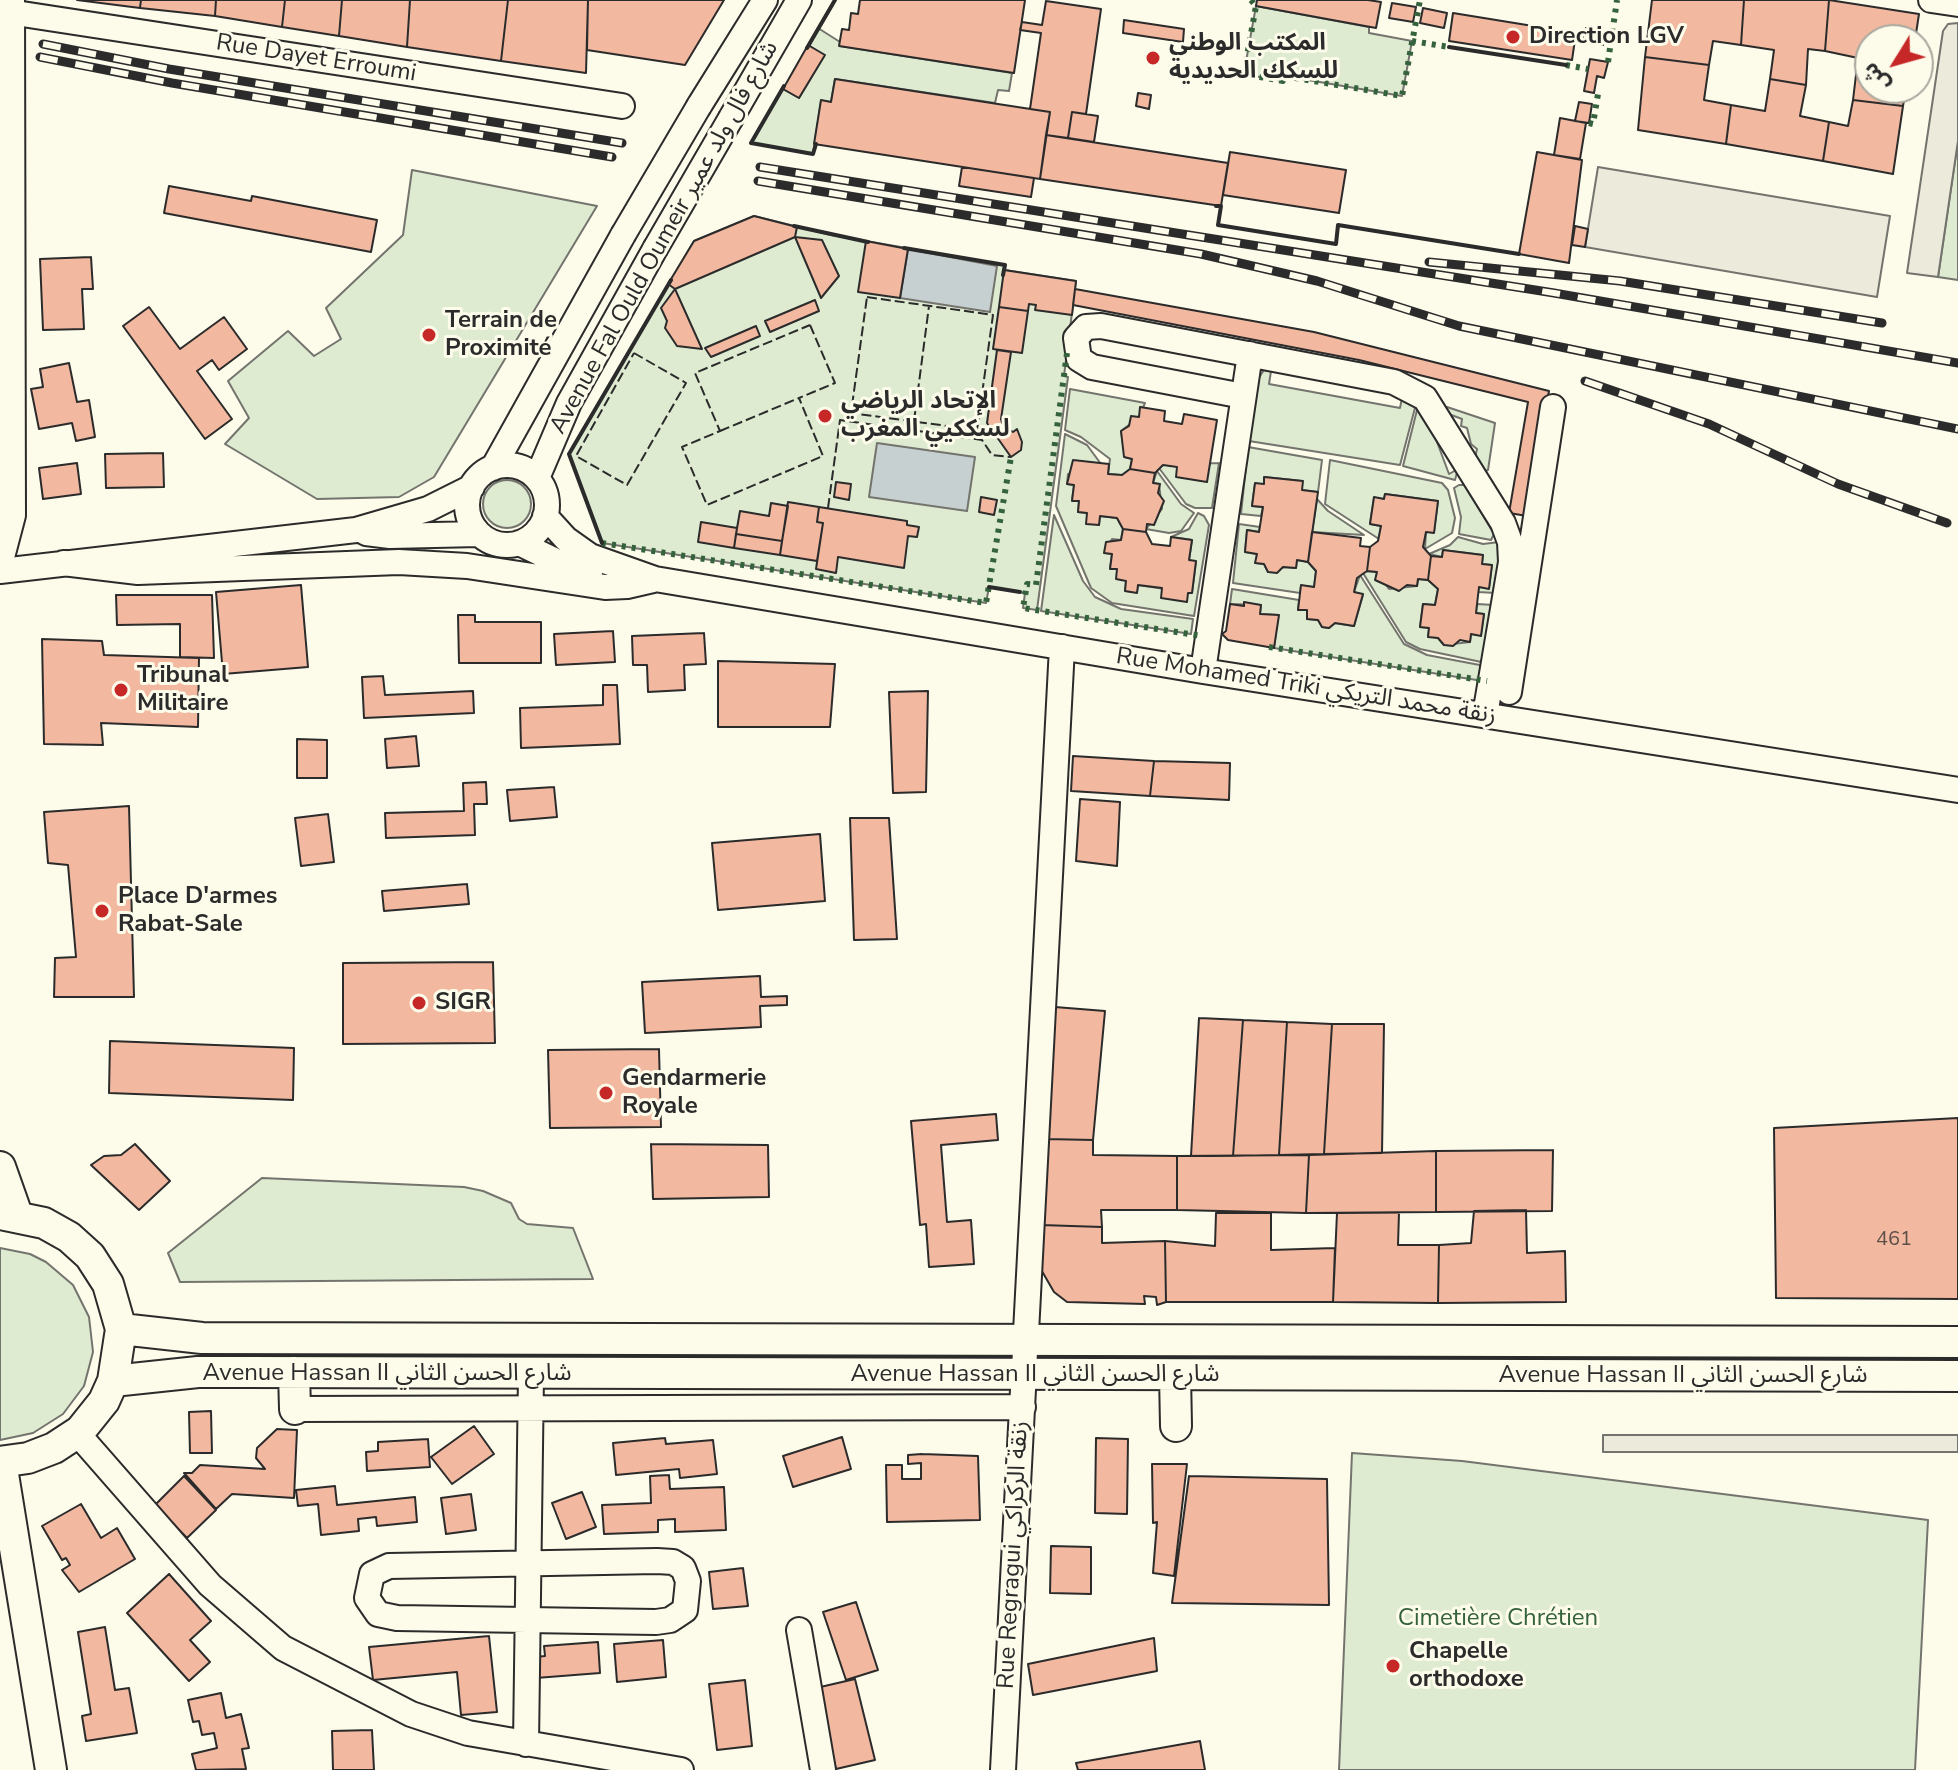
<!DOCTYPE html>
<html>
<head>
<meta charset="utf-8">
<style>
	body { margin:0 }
	#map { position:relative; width:1958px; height:1770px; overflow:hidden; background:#fdfbea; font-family:"Nunito Sans","Noto Sans Arabic",sans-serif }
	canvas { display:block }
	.north { position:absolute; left:1854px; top:24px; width:80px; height:80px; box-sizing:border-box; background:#fdfbea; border:2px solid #a9a89e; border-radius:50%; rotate:233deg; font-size:22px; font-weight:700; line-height:32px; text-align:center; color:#2b2b2b }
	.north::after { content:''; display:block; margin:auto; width:28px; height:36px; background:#c62828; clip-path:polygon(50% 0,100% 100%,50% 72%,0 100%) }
</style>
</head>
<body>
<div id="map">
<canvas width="1958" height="1770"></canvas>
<div class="north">ش</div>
</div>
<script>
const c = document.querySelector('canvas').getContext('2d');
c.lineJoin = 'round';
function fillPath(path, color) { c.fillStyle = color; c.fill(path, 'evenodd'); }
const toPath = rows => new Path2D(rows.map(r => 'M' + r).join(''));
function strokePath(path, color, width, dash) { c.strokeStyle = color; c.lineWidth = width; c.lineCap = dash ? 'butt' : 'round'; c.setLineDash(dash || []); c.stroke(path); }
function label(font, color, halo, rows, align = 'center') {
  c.font = font + ' "Nunito Sans","Noto Sans Arabic",sans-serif'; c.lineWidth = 6; c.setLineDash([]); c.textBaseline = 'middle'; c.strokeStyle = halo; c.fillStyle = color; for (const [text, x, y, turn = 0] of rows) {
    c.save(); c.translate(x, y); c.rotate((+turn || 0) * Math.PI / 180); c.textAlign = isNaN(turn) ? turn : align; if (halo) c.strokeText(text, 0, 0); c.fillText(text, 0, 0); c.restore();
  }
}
const green = toPath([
	[1256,6,1369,27,1369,33,1412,41,1402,96,1284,76,1283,81,1248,75,1245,67,1256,6],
	[818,28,840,42,840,46,1012,73,1009,91,998,90,995,103,835,79,831,102,821,101,813,154,751,143,783,89,799,98,824,56,808,45,818,28],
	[1958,141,1958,280,1938,277,1958,141],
	[412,170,597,206,434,477,399,497,317,499,225,444,249,418,228,381,288,331,314,356,341,339,326,308,403,235,412,170],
	[754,216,831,235,1005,265,1005,270,1076,281,1064,376,1068,377,1037,610,1023,608,1025,593,989,587,986,603,602,543,569,454,694,241,754,216],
	[1264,370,1271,371,1269,384,1400,408,1402,398,1416,404,1400,465,1249,441,1258,379,1264,370],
	[1070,389,1145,403,1139,417,1121,431,1125,457,1132,459,1130,469,1122,475,1108,474,1110,459,1081,437,1065,430,1070,389],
	[1418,406,1428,418,1449,474,1458,469,1455,480,1403,466,1418,406],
	[1447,407,1495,423,1488,470,1485,471,1475,458,1477,449,1471,444,1467,428,1461,426,1462,419,1446,413,1447,407],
	[1065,434,1087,445,1101,464,1068,474,1067,484,1074,485,1072,500,1079,501,1078,512,1087,513,1099,525,1100,516,1117,518,1123,529,1121,540,1112,539,1105,553,1112,554,1110,568,1117,569,1126,581,1125,591,1137,592,1138,585,1192,593,1196,562,1189,560,1192,540,1171,537,1189,529,1198,513,1204,516,1209,525,1194,616,1112,603,1091,588,1056,506,1065,434],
	[1248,447,1322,460,1318,492,1302,490,1302,481,1265,477,1264,484,1255,484,1252,506,1263,507,1261,516,1241,514,1248,447],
	[1330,460,1442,483,1448,490,1455,518,1452,533,1425,549,1426,532,1434,532,1438,501,1385,494,1384,499,1374,498,1370,524,1381,526,1379,539,1325,504,1330,460],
	[1219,463,1212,508,1195,508,1186,504,1159,468,1163,465,1219,463],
	[1157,471,1181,504,1194,513,1181,531,1169,533,1146,529,1162,509,1159,484,1153,483,1157,471],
	'483 504a24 24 0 1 1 48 0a24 24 0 1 1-48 0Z',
	[1459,485,1465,485,1494,534,1491,540,1459,534,1461,517,1454,488,1459,485],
	[1317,499,1328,511,1364,535,1312,532,1317,499],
	[1054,515,1083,581,1095,597,1121,609,1193,619,1191,634,1041,611,1054,515],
	[1239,524,1260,527,1259,532,1247,530,1245,552,1257,554,1256,563,1264,564,1268,572,1283,567,1296,568,1297,560,1308,562,1316,571,1314,587,1301,586,1300,593,1233,583,1239,524],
	[1458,537,1483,544,1499,542,1503,548,1496,593,1478,592,1479,587,1489,588,1492,565,1482,564,1483,555,1443,550,1442,557,1429,554,1450,545,1458,537],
	[1367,571,1377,572,1376,580,1383,581,1389,589,1417,586,1418,579,1428,580,1438,589,1435,605,1423,604,1420,627,1429,628,1428,636,1438,638,1444,645,1470,642,1471,634,1481,635,1484,614,1476,613,1477,604,1494,605,1486,663,1420,649,1406,642,1363,573,1367,571],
	[1360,575,1404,644,1427,655,1485,666,1483,681,1274,648,1278,615,1260,614,1261,605,1230,604,1232,589,1299,600,1298,610,1307,610,1307,619,1318,620,1322,627,1329,628,1335,623,1354,626,1363,595,1354,592,1360,575],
	[262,1178,464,1187,483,1191,511,1203,519,1219,527,1224,573,1228,593,1279,180,1282,168,1253,262,1178],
	[0,1248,30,1254,46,1262,73,1285,89,1317,93,1352,84,1386,63,1414,33,1433,0,1440,0,1248],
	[1352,1453,1462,1461,1928,1520,1915,1770,1339,1770,1352,1453]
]);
fillPath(green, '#deebd1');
strokePath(green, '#74746e', 2);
const parking = toPath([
	[1958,23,1958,141,1938,277,1907,273,1943,31,1948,24,1958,23],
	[1598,167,1890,216,1877,297,1585,247,1598,167],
	[1603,1435,1958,1435,1958,1452,1603,1452,1603,1435]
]);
fillPath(parking, '#eceadb');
strokePath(parking, '#74746e', 2);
const water = toPath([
	[908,249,997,266,990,312,900,298,908,249],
	[877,443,975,457,967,511,869,497,877,443]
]);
fillPath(water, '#c7d0d0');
strokePath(water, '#74746e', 2);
const building = toPath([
	[77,0,141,0,140,8,77,0],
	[141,0,216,0,215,16,140,8,141,0],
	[216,0,285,0,282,27,215,16,216,0],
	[285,0,342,0,339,36,282,27,285,0],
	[342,0,410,0,407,47,339,36,342,0],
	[410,0,508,0,501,61,407,47,410,0],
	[508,0,588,0,586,73,501,61,508,0],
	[588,0,724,0,685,65,587,50,588,0],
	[860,0,1025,0,1014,73,839,46,842,29,849,30,851,13,858,14,860,0],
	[1257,0,1368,0,1381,2,1376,28,1256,6,1257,0],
	[1652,0,1744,0,1741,45,1713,41,1709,65,1645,57,1652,0],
	[1744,0,1829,0,1825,51,1808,49,1806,85,1770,79,1774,50,1741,45,1744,0],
	[1829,0,1919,14,1915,40,1870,40,1870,88,1906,88,1903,106,1853,100,1858,58,1825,51,1829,0],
	[1046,1,1101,9,1086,114,1072,112,1068,138,1046,135,1050,112,1030,109,1041,33,1020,30,1022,22,1042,25,1046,1],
	[1392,3,1416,7,1413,22,1389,18,1392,3],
	[1423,8,1447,13,1444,28,1420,23,1423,8],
	[1453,13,1576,33,1572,60,1449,41,1453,13],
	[1124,20,1184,29,1183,42,1123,33,1124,20],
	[1586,28,1605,32,1603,45,1583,42,1586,28],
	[808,45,825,55,799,98,783,89,808,45],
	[1645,57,1709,65,1704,100,1731,105,1726,144,1638,130,1645,57],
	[1590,59,1608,62,1604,78,1597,76,1594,93,1584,91,1590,59],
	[835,79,1050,112,1040,179,814,144,821,100,831,102,835,79],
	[1770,79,1806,85,1800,116,1829,122,1823,161,1726,144,1731,105,1765,111,1770,79],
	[1138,93,1151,95,1149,109,1136,106,1138,93],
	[1853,100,1903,106,1893,174,1823,161,1829,122,1848,126,1853,100],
	[1579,102,1592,104,1589,123,1575,121,1579,102],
	[1072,112,1098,116,1094,142,1068,138,1072,112],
	[1560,118,1586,123,1580,159,1554,155,1560,118],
	[1046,135,1228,163,1221,206,1040,179,1046,135],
	[1230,152,1346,170,1339,213,1223,195,1230,152],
	[1537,152,1582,160,1569,263,1519,254,1537,152],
	[962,167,1034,178,1031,197,959,186,962,167],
	[169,186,251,201,252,196,377,220,371,252,164,213,169,186],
	[754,216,797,227,795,237,675,289,668,284,694,241,754,216],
	[1575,226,1588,229,1585,247,1572,245,1575,226],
	[795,237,822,240,839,276,821,298,795,237],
	[866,241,908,249,900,298,858,292,866,241],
	[91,257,93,289,82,289,84,329,43,330,40,259,91,257],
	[1004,270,1076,281,1072,315,1035,310,1036,305,1029,304,1028,311,999,307,1004,270],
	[675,289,702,349,677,346,665,328,667,321,661,308,675,289],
	[1075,289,1314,332,1549,391,1527,516,1509,513,1528,402,1359,360,1073,305,1075,289],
	[815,300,819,311,770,332,765,321,815,300],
	[149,307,180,349,224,317,247,349,219,370,212,360,197,371,232,419,205,439,123,326,149,307],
	[999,307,1028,311,1022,353,993,349,999,307],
	[756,326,760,336,711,357,705,348,756,326],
	[997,350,1011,352,1001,419,1003,426,1013,432,1017,429,1022,442,1021,450,1011,457,987,423,997,350],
	[69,363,77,402,89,400,95,437,76,441,72,423,39,429,31,389,43,387,40,369,69,363],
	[1140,407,1165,411,1164,421,1182,424,1184,414,1217,420,1207,482,1176,477,1177,467,1163,465,1155,473,1130,469,1132,459,1124,457,1121,431,1129,426,1131,416,1139,417,1140,407],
	[163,453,164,487,106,488,105,454,163,453],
	[1073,460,1109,464,1108,474,1122,475,1130,469,1155,473,1153,483,1160,484,1158,493,1164,501,1154,525,1147,524,1146,532,1123,529,1117,518,1100,516,1099,525,1086,524,1087,513,1078,512,1079,501,1072,501,1074,485,1067,484,1073,460],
	[77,463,81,494,43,499,39,468,77,463],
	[1264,477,1303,481,1302,490,1318,492,1308,562,1297,560,1296,568,1283,567,1277,573,1268,572,1264,564,1255,563,1257,554,1245,552,1247,530,1259,532,1263,507,1252,506,1255,483,1264,484,1264,477],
	[836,482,851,484,849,500,834,497,836,482],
	[1385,494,1438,501,1434,533,1426,532,1423,547,1431,556,1428,580,1418,579,1417,586,1407,585,1399,591,1375,580,1377,572,1367,571,1370,547,1378,541,1381,526,1370,524,1374,497,1384,499,1385,494],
	[981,497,997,500,994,515,979,512,981,497],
	[788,502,819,507,817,522,823,523,817,561,780,555,788,502],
	[771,503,788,506,782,541,736,534,740,511,769,516,771,503],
	[819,507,907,521,907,525,919,527,917,537,908,536,904,568,838,557,836,573,816,569,823,523,817,522,819,507],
	[701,522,737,528,734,548,698,542,701,522],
	[1123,529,1146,532,1152,544,1170,546,1171,537,1192,540,1189,560,1196,561,1192,593,1188,593,1187,602,1161,598,1162,588,1138,585,1137,593,1125,591,1126,581,1116,579,1117,569,1110,569,1112,554,1104,553,1106,542,1121,540,1123,529],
	[1312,532,1361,538,1360,546,1370,547,1367,571,1357,578,1354,592,1363,594,1354,626,1335,623,1329,628,1322,627,1318,620,1307,619,1307,610,1298,610,1301,585,1314,587,1316,571,1308,562,1312,532],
	[736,534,782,541,780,555,734,548,736,534],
	[1443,550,1483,555,1482,564,1492,565,1489,589,1479,587,1476,613,1484,614,1481,636,1471,634,1470,642,1460,640,1453,646,1444,645,1438,638,1428,637,1429,628,1420,627,1423,604,1435,605,1438,589,1428,580,1431,556,1442,557,1443,550],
	[301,585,308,667,223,674,216,592,301,585],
	[116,595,212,595,214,658,180,657,180,624,117,625,116,595],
	[1244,602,1261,605,1260,614,1279,615,1274,648,1228,640,1222,634,1226,631,1230,604,1244,606,1244,602],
	[458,615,475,615,475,622,541,622,541,663,459,663,458,615],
	[613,631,615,662,556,665,554,634,613,631],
	[704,633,706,664,684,665,685,690,648,692,647,665,633,665,632,636,704,633],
	[42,639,102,641,104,655,199,658,198,727,101,723,103,745,44,744,42,639],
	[718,661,835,664,830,727,718,727,718,661],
	[383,676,385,695,473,691,474,713,364,718,362,677,383,676],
	[603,685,617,685,620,744,521,748,520,708,603,705,603,685],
	[928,691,926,792,893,793,889,692,928,691],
	[416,736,419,766,387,768,385,739,416,736],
	[297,739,327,740,327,778,297,778,297,739],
	[1073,756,1154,761,1150,796,1071,791,1073,756],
	[1154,761,1230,763,1229,800,1150,796,1154,761],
	[486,782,487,804,474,804,475,835,386,838,385,813,464,811,463,783,486,782],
	[554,787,557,817,510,821,507,790,554,787],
	[1080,799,1120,802,1117,866,1076,861,1080,799],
	[129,806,134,997,54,997,55,958,76,957,68,865,48,863,44,812,129,806],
	[328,814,334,862,301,866,295,818,328,814],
	[850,818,889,818,897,939,854,940,850,818],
	[820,834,825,901,718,910,712,843,820,834],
	[467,884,469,904,384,911,382,891,467,884],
	[493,962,495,1043,343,1044,343,963,493,962],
	[760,976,761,997,787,996,787,1005,760,1006,761,1027,645,1033,642,982,760,976],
	[1055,1007,1105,1011,1093,1140,1046,1139,1055,1007],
	[1199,1018,1243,1020,1233,1156,1191,1156,1199,1018],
	[1243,1020,1287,1022,1279,1155,1233,1156,1243,1020],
	[1287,1022,1332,1024,1324,1154,1279,1155,1287,1022],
	[1332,1024,1384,1024,1382,1153,1324,1154,1332,1024],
	[110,1041,294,1048,293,1100,109,1093,110,1041],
	[659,1049,661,1127,550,1128,548,1050,659,1049],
	[996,1114,998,1140,941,1145,947,1222,971,1220,974,1264,929,1267,926,1224,920,1225,911,1121,996,1114],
	[1958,1118,1958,1299,1776,1298,1774,1128,1958,1118],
	[1046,1139,1093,1140,1093,1155,1177,1156,1177,1210,1101,1210,1102,1227,1041,1225,1046,1139],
	[135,1144,170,1181,139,1210,91,1165,104,1156,121,1155,135,1144],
	[651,1144,768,1145,769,1197,653,1199,651,1144],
	[1553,1150,1552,1211,1436,1212,1436,1151,1553,1150],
	[1436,1151,1436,1212,1306,1213,1309,1155,1436,1151],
	[1309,1155,1306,1213,1177,1210,1177,1156,1309,1155],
	[1526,1210,1527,1253,1565,1251,1566,1302,1438,1303,1439,1245,1471,1243,1474,1211,1526,1210],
	[1216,1213,1271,1213,1271,1250,1335,1248,1333,1302,1166,1302,1165,1241,1215,1246,1216,1213],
	[1337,1213,1399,1213,1398,1245,1439,1245,1438,1303,1333,1302,1337,1213],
	[1041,1225,1102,1227,1102,1243,1165,1241,1166,1302,1157,1305,1156,1297,1144,1296,1145,1304,1067,1302,1054,1292,1039,1266,1041,1225],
	[211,1411,212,1453,190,1453,189,1412,211,1411],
	[474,1426,494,1454,452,1484,431,1457,474,1426],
	[277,1429,297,1430,294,1498,232,1494,216,1509,184,1473,192,1473,200,1465,265,1469,256,1458,257,1448,277,1429],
	[842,1437,851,1469,793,1487,783,1456,842,1437],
	[665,1438,666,1444,713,1440,717,1474,680,1478,679,1469,616,1475,613,1443,665,1438],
	[1096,1438,1128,1439,1127,1514,1095,1513,1096,1438],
	[428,1439,430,1467,367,1471,366,1452,378,1451,378,1442,428,1439],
	[922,1454,978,1456,980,1520,887,1522,886,1465,902,1465,902,1479,921,1479,921,1463,908,1464,908,1455,922,1454],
	[1152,1464,1187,1464,1174,1576,1153,1573,1157,1522,1153,1523,1152,1464],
	[669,1475,670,1489,724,1487,726,1530,675,1532,675,1519,658,1520,658,1532,604,1534,602,1505,651,1503,650,1476,669,1475],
	[184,1476,216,1510,187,1538,155,1505,184,1476],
	[1189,1476,1327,1479,1329,1605,1172,1603,1189,1476],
	[335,1486,337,1505,415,1497,417,1522,377,1526,376,1517,358,1519,359,1531,321,1535,318,1504,298,1506,296,1490,335,1486],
	[582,1492,596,1527,566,1539,552,1503,582,1492],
	[471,1494,476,1530,446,1534,441,1498,471,1494],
	[81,1504,101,1538,117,1528,135,1559,79,1592,62,1570,70,1565,66,1558,62,1560,42,1526,81,1504],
	[1051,1546,1091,1547,1091,1594,1050,1593,1051,1546],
	[743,1568,748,1606,713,1609,709,1572,743,1568],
	[169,1574,211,1621,190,1640,210,1662,189,1681,127,1613,169,1574],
	[856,1602,878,1670,846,1680,823,1612,856,1602],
	[105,1627,115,1690,129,1688,137,1733,86,1741,82,1716,91,1714,78,1632,105,1627],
	[489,1636,497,1712,461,1715,457,1672,373,1680,369,1647,489,1636],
	[1154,1638,1157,1671,1033,1695,1028,1664,1154,1638],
	[663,1640,666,1677,617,1682,614,1644,663,1640],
	[598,1642,600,1673,536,1678,535,1657,545,1656,544,1646,598,1642],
	[855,1679,875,1760,836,1769,816,1688,855,1679],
	[745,1680,752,1746,717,1750,709,1684,745,1680],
	[221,1693,226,1718,241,1714,249,1748,242,1749,246,1769,196,1770,192,1754,217,1748,214,1733,202,1735,199,1721,193,1722,188,1700,221,1693],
	[372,1730,374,1770,333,1770,332,1731,372,1730],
	[1200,1741,1205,1770,1078,1770,1076,1763,1200,1741]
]);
fillPath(building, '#f2b8a0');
strokePath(building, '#2b2b2b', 2);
const minor = toPath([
	[1931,0,1958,4],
	[9,12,622,106],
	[699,106,765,0],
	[731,118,799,0],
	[1243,396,1092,367,1079,359,1076,338,1086,327,1101,326,1394,382,1425,398,1503,523,1510,542,1511,562,1485,715],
	'467 505a40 40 0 1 1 80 0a40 40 0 1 1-80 0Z',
	[493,468,623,235],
	[537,478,569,403,655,249],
	[545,516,566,539,590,556,655,579,1203,671,1958,790],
	[366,533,390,536,479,534],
	[519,543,556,561,590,572],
	[63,563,138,572,399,562,467,566,605,587,627,586,653,580],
	[0,571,356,530,428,509,472,487],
	[1203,671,1250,354],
	[1509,692,1553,407],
	[295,1409,1023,1407],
	[77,1433,210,1585,283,1648,411,1714,468,1733,681,1770],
	[657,1561,673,1562,683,1568,688,1581,685,1610,670,1620,656,1622,397,1618,378,1614,367,1598,372,1574,389,1566,657,1561],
	[799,1630,823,1770],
	[526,1744,531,1374],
	[1003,1770,1062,647]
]);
const major = toPath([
	[0,553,10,515,9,0],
	[0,1167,17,1215],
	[0,1214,44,1223,69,1237,90,1256,108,1284,121,1329,113,1381,104,1401,80,1431,54,1448,28,1458,0,1462],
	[121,1329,202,1338,1958,1342],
	[294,1372,295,1409],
	[1175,1375,1176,1426],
	[113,1381,198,1372,245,1372,1958,1376],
	[1,1462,51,1770]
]);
strokePath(minor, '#2b2b2b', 28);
strokePath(major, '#2b2b2b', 34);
strokePath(minor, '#fdfbea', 24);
strokePath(major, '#fdfbea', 30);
const rail = toPath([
	[43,44,169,69,622,143],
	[40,57,172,83,612,157],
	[760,167,1554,293,1958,363],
	[758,181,1201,254,1317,281,1459,326,1958,429],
	[1429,262,1620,281,1882,323],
	[1585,381,1709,424,1838,484,1947,523]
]);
strokePath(rail, '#2b2b2b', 9);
strokePath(rail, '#fdfbea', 6, [18]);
const minorBridge = toPath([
	[623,235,699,106],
	[655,249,731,118]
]);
strokePath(minorBridge, '#2b2b2b', 28, []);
strokePath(minorBridge, '#fdfbea', 24);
strokePath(toPath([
	[1251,0,1256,6,1245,67,1248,75,1283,81,1284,76,1402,96,1420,0],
	[1412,41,1449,47],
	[1608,62,1617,0],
	[1566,65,1588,69],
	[1589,123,1593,124,1598,94,1594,93],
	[1067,353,1036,585,1027,584,1023,608,1202,636],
	[602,543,986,603,1011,457],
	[1269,647,1487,681]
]), '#34623c', 6, [4, 6]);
strokePath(toPath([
	[867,297,993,315,977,430,851,413,867,297],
	[810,325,835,383,799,398,823,456,707,505,682,447,720,431,695,373,810,325],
	[634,353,686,383,627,485,576,456,634,353],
	[914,421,929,306],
	[720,431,799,398],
	[828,508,840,420,982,440,992,455,1011,457]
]), '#2b2b2b', 2, [10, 4]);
strokePath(toPath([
	[1449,47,1566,65],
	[807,48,835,0],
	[784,86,751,143,813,154,816,144],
	[1216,206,1221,206,1218,225,1336,244,1338,225,1519,254],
	[794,226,868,242],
	[904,248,1005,265,1003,275],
	[602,543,569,454,671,280],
	[989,587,1020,592]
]), '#2b2b2b', 4);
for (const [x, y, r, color] of [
	[1513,37,8,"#c62828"],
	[1153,58,8,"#c62828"],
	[429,335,8,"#c62828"],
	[825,416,8,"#c62828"],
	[121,690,8,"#c62828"],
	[102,911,8,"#c62828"],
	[419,1003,8,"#c62828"],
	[606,1093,8,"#c62828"],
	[1393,1666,8,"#c62828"]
]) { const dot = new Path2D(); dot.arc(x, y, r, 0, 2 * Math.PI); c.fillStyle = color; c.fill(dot); strokePath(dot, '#fdfbea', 3); }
label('20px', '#5d4e48', null, [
	["461",1894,1240]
]);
label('bold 24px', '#2b2b2b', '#fdfbea', [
	["Direction LGV",1529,37],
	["المكتب الوطني",1169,44],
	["للسكك الحديدية",1169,72],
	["Terrain de",445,321],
	["Proximité",445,349],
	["الإتحاد الرياضي",841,402],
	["لسككيي المغرب",841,430],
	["Tribunal",137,676],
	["Militaire",137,704],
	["Place D'armes",118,897],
	["Rabat-Sale",118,925],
	["SIGR",435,1003],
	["Gendarmerie",622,1079],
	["Royale",622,1107],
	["Chapelle",1409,1652],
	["orthodoxe",1409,1680]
], 'left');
label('24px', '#2b2b2b', '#fdfbea', [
	["Rue Dayet Erroumi",316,59,9],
	["Avenue Fal Ould Oumeir شارع فال ولد عمير",665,238,-61],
	["Rue Mohamed Triki زنقة محمد التريكي",1306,687,9],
	["Avenue Hassan II شارع الحسن الثاني",387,1374],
	["Avenue Hassan II شارع الحسن الثاني",1035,1375],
	["Avenue Hassan II شارع الحسن الثاني",1683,1376],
	["Rue Regragui زنقة الركراكي",1014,1555,-87]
]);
label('24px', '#34623c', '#fdfbea', [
	["Cimetière Chrétien",1498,1619]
]);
</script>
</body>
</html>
